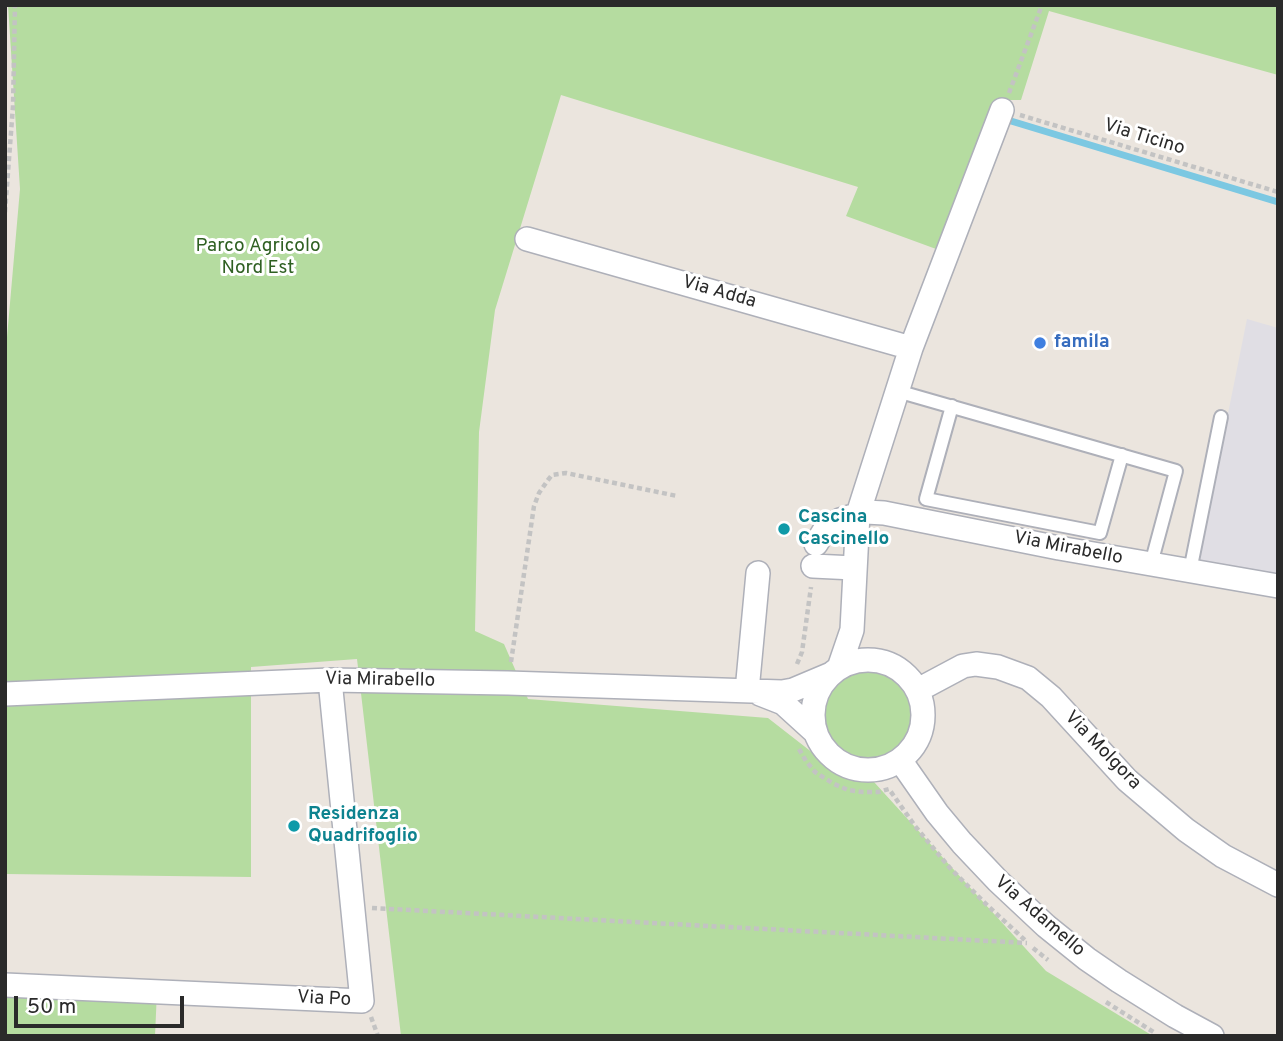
<!DOCTYPE html>
<html>
<head>
<meta charset="utf-8">
<style>
	body { margin:0 }
	#map { position:relative; width:1283px; height:1041px; overflow:hidden; background:#ebe5de; font-family:Overpass,sans-serif }
	canvas { display:block }
	.frame { position:absolute; inset:0; border:7px solid #2a2a2a; pointer-events:none }
	.scale { position:absolute; left:14px; top:996px; width:170px; height:32px; box-sizing:border-box; border:4px solid #2a2a2a; border-top:0; padding-left:9px; font-size:21px; line-height:24px; white-space:nowrap; color:#2a2a2a; -webkit-text-stroke:5px #fff; paint-order:stroke }
</style>
</head>
<body>
<div id="map">
<canvas width="1283" height="1041"></canvas>
<div class="frame"></div>
<div class="scale">50 m</div>
</div>
<script>
const c = document.querySelector('canvas').getContext('2d');
c.lineJoin = 'round';
function fillPath(path, color) { c.fillStyle = color; c.fill(path, 'evenodd'); }
const toPath = rows => new Path2D(rows.map(r => 'M' + r).join(''));
function strokePath(path, color, width, dash) { c.strokeStyle = color; c.lineWidth = width; c.lineCap = dash ? 'butt' : 'round'; c.setLineDash(dash || []); c.stroke(path); }
function label(font, color, halo, rows, align = 'center') {
  c.font = font + ' Overpass,sans-serif'; c.lineWidth = 6; c.setLineDash([]); c.textBaseline = 'middle'; c.strokeStyle = halo; c.fillStyle = color; for (const [text, x, y, turn = 0] of rows) {
    c.save(); c.translate(x, y); c.rotate((+turn || 0) * Math.PI / 180); c.textAlign = isNaN(turn) ? turn : align; if (halo) c.strokeText(text, 0, 0); c.fillText(text, 0, 0); c.restore();
  }
}
fillPath(toPath([
	[1247,319,1278,328,1278,578,1198,563]
]), '#e0dee4');
fillPath(toPath([
	[8,5,1278,5,1278,75,1049,11,1021,100,997,100,947,253,846,216,858,187,561,95,495,310,479,432,475,631,504,644,528,699,768,718,836,771,874,782,1046,971,1153,1036,401,1036,357,659,251,667,251,877,5,874,5,360,20,189],
	'825 715a43 43 0 1 1 86 0a43 43 0 1 1-86 0Z',
	[5,985,157,991,155,1036,5,1036]
]), '#b5dca0');
strokePath(toPath([
	[1011,121,1278,202]
]), '#7cc8e2', 7);
const service = toPath([
	[897,391,1176,471,1151,564],
	[952,406,926,499,1100,533,1122,455],
	[1190,571,1221,417]
]);
const minor = toPath([
	[527,239,911,348],
	[816,544,824,531,840,520,866,512,884,513,1059,548,1278,586],
	[813,566,854,568],
	'813 715a55 55 0 1 1 110 0a55 55 0 1 1-110 0Z',
	[839,668,852,630,858,514,911,348,1002,110],
	[918,690,963,666,976,664,998,667,1028,678,1051,697,1127,780,1186,830,1223,856,1278,885],
	[747,691,758,573],
	[5,694,330,680,508,683,782,692,793,690,831,674],
	[760,694,783,703,816,733],
	[900,760,937,813,962,843,998,881,1046,926,1087,959,1119,981,1175,1016,1212,1036],
	[5,985,362,1001,330,680]
]);
strokePath(service, '#aeb0b9', 16);
strokePath(minor, '#aeb0b9', 26);
strokePath(toPath([
	[1009,93,1042,5],
	[1020,115,1278,192],
	[5,212,13,106,15,5],
	[511,662,534,506,539,493,548,480,552,475,566,473,677,496],
	[797,664,802,652,811,587],
	[799,749,806,761,815,772,834,784,848,790,863,792,878,792,889,789,915,826,950,868,988,906,1027,942],
	[372,908,1027,943],
	[1033,948,1048,960],
	[1106,1002,1155,1033],
	[371,1017,378,1036]
]), '#c3c3c3', 4.5, [5, 3.5]);
strokePath(service, '#fff', 12);
strokePath(minor, '#fff', 23);
for (const [x, y, r, color] of [
	[1040,343,7,"#3f7fe0"],
	[784,529,7,"#0f9aa8"],
	[294,826,7,"#0f9aa8"]
]) { const dot = new Path2D(); dot.arc(x, y, r, 0, 2 * Math.PI); c.fillStyle = color; c.fill(dot); strokePath(dot, '#fff', 2.5); }
label('19px', '#2a2a2a', '#fff', [
	["Via Ticino",1144,138,17],
	["Via Adda",719,293,16],
	["Via Mirabello",1068,549,11],
	["Via Mirabello",380,681,1],
	["Via Molgora",1102,751,46],
	["Via Adamello",1039,917,41],
	["Via Po",324,1000,3]
]);
label('19px', '#2f6022', '#fff', [
	["Parco Agricolo",258,247],
	["Nord Est",258,269]
]);
label('bold 19px', '#366cbe', '#fff', [
	["famila",1054,343]
], 'left');
label('bold 19px', '#0d838f', '#fff', [
	["Cascina",798,518],
	["Cascinello",798,540],
	["Residenza",308,815],
	["Quadrifoglio",308,837]
], 'left');
</script>
</body>
</html>
